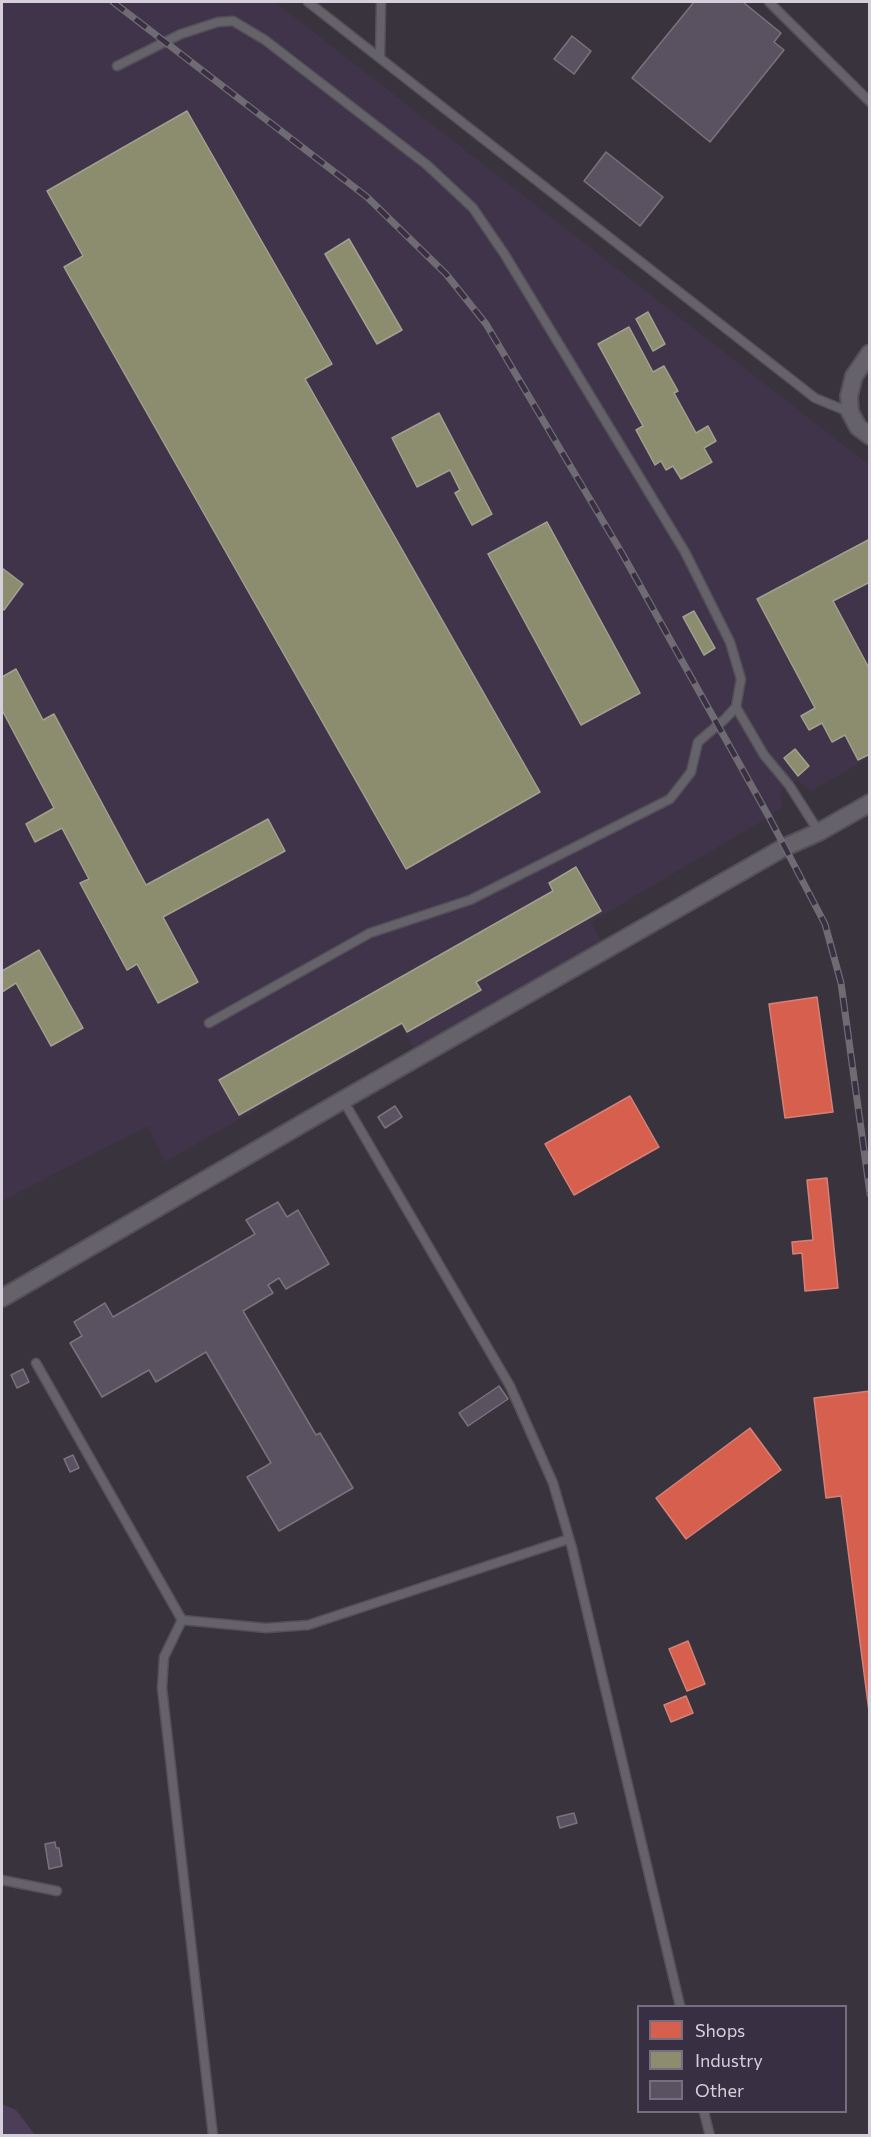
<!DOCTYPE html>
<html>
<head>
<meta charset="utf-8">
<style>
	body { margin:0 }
	#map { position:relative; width:871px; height:2137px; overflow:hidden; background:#39333e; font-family:Commissioner,sans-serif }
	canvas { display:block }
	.frame { position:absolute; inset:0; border:3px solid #d5cfdb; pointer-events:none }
	.legend { position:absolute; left:637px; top:2005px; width:210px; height:108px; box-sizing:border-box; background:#392f42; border:2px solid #776f7f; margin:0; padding:8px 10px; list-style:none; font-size:18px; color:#d5cfdb }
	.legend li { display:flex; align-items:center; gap:12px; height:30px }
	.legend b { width:30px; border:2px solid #776f7f }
</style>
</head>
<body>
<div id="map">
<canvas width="871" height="2137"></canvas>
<div class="frame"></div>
<ul class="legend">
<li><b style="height:16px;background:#d6604d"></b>Shops</li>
<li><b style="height:16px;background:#8c8c6e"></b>Industry</li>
<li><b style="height:16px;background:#5b5261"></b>Other</li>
</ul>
</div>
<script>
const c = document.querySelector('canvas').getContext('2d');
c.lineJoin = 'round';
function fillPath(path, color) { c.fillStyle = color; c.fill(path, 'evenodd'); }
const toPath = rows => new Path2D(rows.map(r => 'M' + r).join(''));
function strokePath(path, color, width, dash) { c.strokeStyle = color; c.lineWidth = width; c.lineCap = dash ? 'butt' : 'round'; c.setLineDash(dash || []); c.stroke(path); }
fillPath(toPath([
	[2,2,275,2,869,465,869,758,811,791,797,780,781,790,782,807,769,817,591,922,601,941,414,1050,402,1026,165,1162,148,1126,2,1201]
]), '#40344b');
fillPath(toPath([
	[2,2104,16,2110,35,2135,2,2135]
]), '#4c3d58');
const shops = toPath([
	[817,997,833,1112,785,1118,769,1004,817,997],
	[630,1096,659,1147,574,1195,545,1144,630,1096],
	[827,1178,838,1288,805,1291,802,1253,793,1254,792,1242,813,1240,807,1180,827,1178],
	[870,1391,870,1719,841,1496,826,1498,814,1398,870,1391],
	[750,1428,781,1470,686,1539,656,1498,750,1428],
	[688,1641,705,1684,687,1691,669,1649,688,1641],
	[686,1696,693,1713,671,1722,664,1705,686,1696]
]);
fillPath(shops, '#d6604d');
strokePath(shops, '#d68178', 1.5);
const industry = toPath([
	[187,111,332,364,305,379,540,792,406,869,64,267,83,256,47,191,187,111],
	[349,239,402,330,377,344,325,254,349,239],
	[648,312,665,344,653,351,636,319,648,312],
	[629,327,653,372,664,366,678,391,674,393,696,433,708,426,716,441,704,448,712,462,681,479,673,466,666,470,661,461,655,465,636,430,643,426,598,344,629,327],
	[439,413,492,514,472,525,455,493,460,490,450,470,417,487,392,438,439,413],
	[547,522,640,693,581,725,488,554,547,522],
	[870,539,870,582,833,601,870,670,870,754,858,760,845,735,832,742,822,723,809,730,801,716,815,708,757,599,870,539],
	[2,568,23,584,4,610,2,608,2,568],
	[694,611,715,648,704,655,683,617,694,611],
	[16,669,43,720,54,714,146,885,268,819,285,851,163,917,198,982,158,1003,137,964,127,970,80,883,89,879,62,828,35,842,26,824,54,808,2,710,2,677,16,669],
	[795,749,809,766,798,776,784,758,795,749],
	[576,867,601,911,476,982,481,990,407,1032,402,1023,239,1115,219,1080,553,891,549,883,576,867],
	[39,950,83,1028,51,1046,16,983,2,992,2,971,39,950]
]);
fillPath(industry, '#8c8c6e');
strokePath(industry, '#a2a08f', 1.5);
const building = toPath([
	[694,2,743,2,781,33,774,42,784,50,710,142,632,78,694,2],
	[572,36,591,51,574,74,554,59,572,36],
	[606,152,663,197,640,226,584,181,606,152],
	[395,1106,402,1117,385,1128,378,1117,395,1106],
	[278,1202,287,1217,298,1210,329,1264,286,1289,279,1278,268,1285,273,1293,243,1311,316,1435,320,1433,353,1488,279,1531,247,1477,271,1463,206,1352,156,1382,149,1370,102,1397,70,1343,82,1336,74,1322,105,1303,113,1317,255,1234,246,1220,278,1202],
	[23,1369,29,1382,17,1388,11,1375,23,1369],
	[499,1386,508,1399,468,1426,459,1413,499,1386],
	[73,1455,79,1468,70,1472,64,1459,73,1455],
	[574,1813,577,1823,560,1828,557,1817,574,1813],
	[55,1842,56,1848,59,1848,62,1866,49,1869,45,1844,55,1842]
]);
fillPath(building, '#5b5261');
strokePath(building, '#79737d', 1.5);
const service = toPath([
	[308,2,815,398,849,412],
	[769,2,870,102],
	[380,57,381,2],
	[117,66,181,34,218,22,233,21,265,40,427,165,473,208,505,255,685,552,730,642,741,679,736,707,725,719,698,742,691,772,670,799,470,900,370,933,209,1023],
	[736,707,764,755,789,785,819,832],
	[343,1100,510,1386,553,1483,572,1548,680,2006],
	[36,1363,182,1620,266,1628,308,1625,569,1539],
	[182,1620,164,1657,162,1688,213,2136],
	[2,1880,57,1891],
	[704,2112,710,2136]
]);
const minor = toPath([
	[870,353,854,376,849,396,850,412,858,427,870,436],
	[2,1298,343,1100,783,848,819,832,870,803]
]);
strokePath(service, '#544f58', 11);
strokePath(minor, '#544f58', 20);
strokePath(service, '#666269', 8);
strokePath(minor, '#666269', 16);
const rail = toPath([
	[113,2,367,197,446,274,486,324,623,555,769,817,825,924,841,983,870,1194]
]);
strokePath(rail, '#6f6b73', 7);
strokePath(rail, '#392f42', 4.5, [14]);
</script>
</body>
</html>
